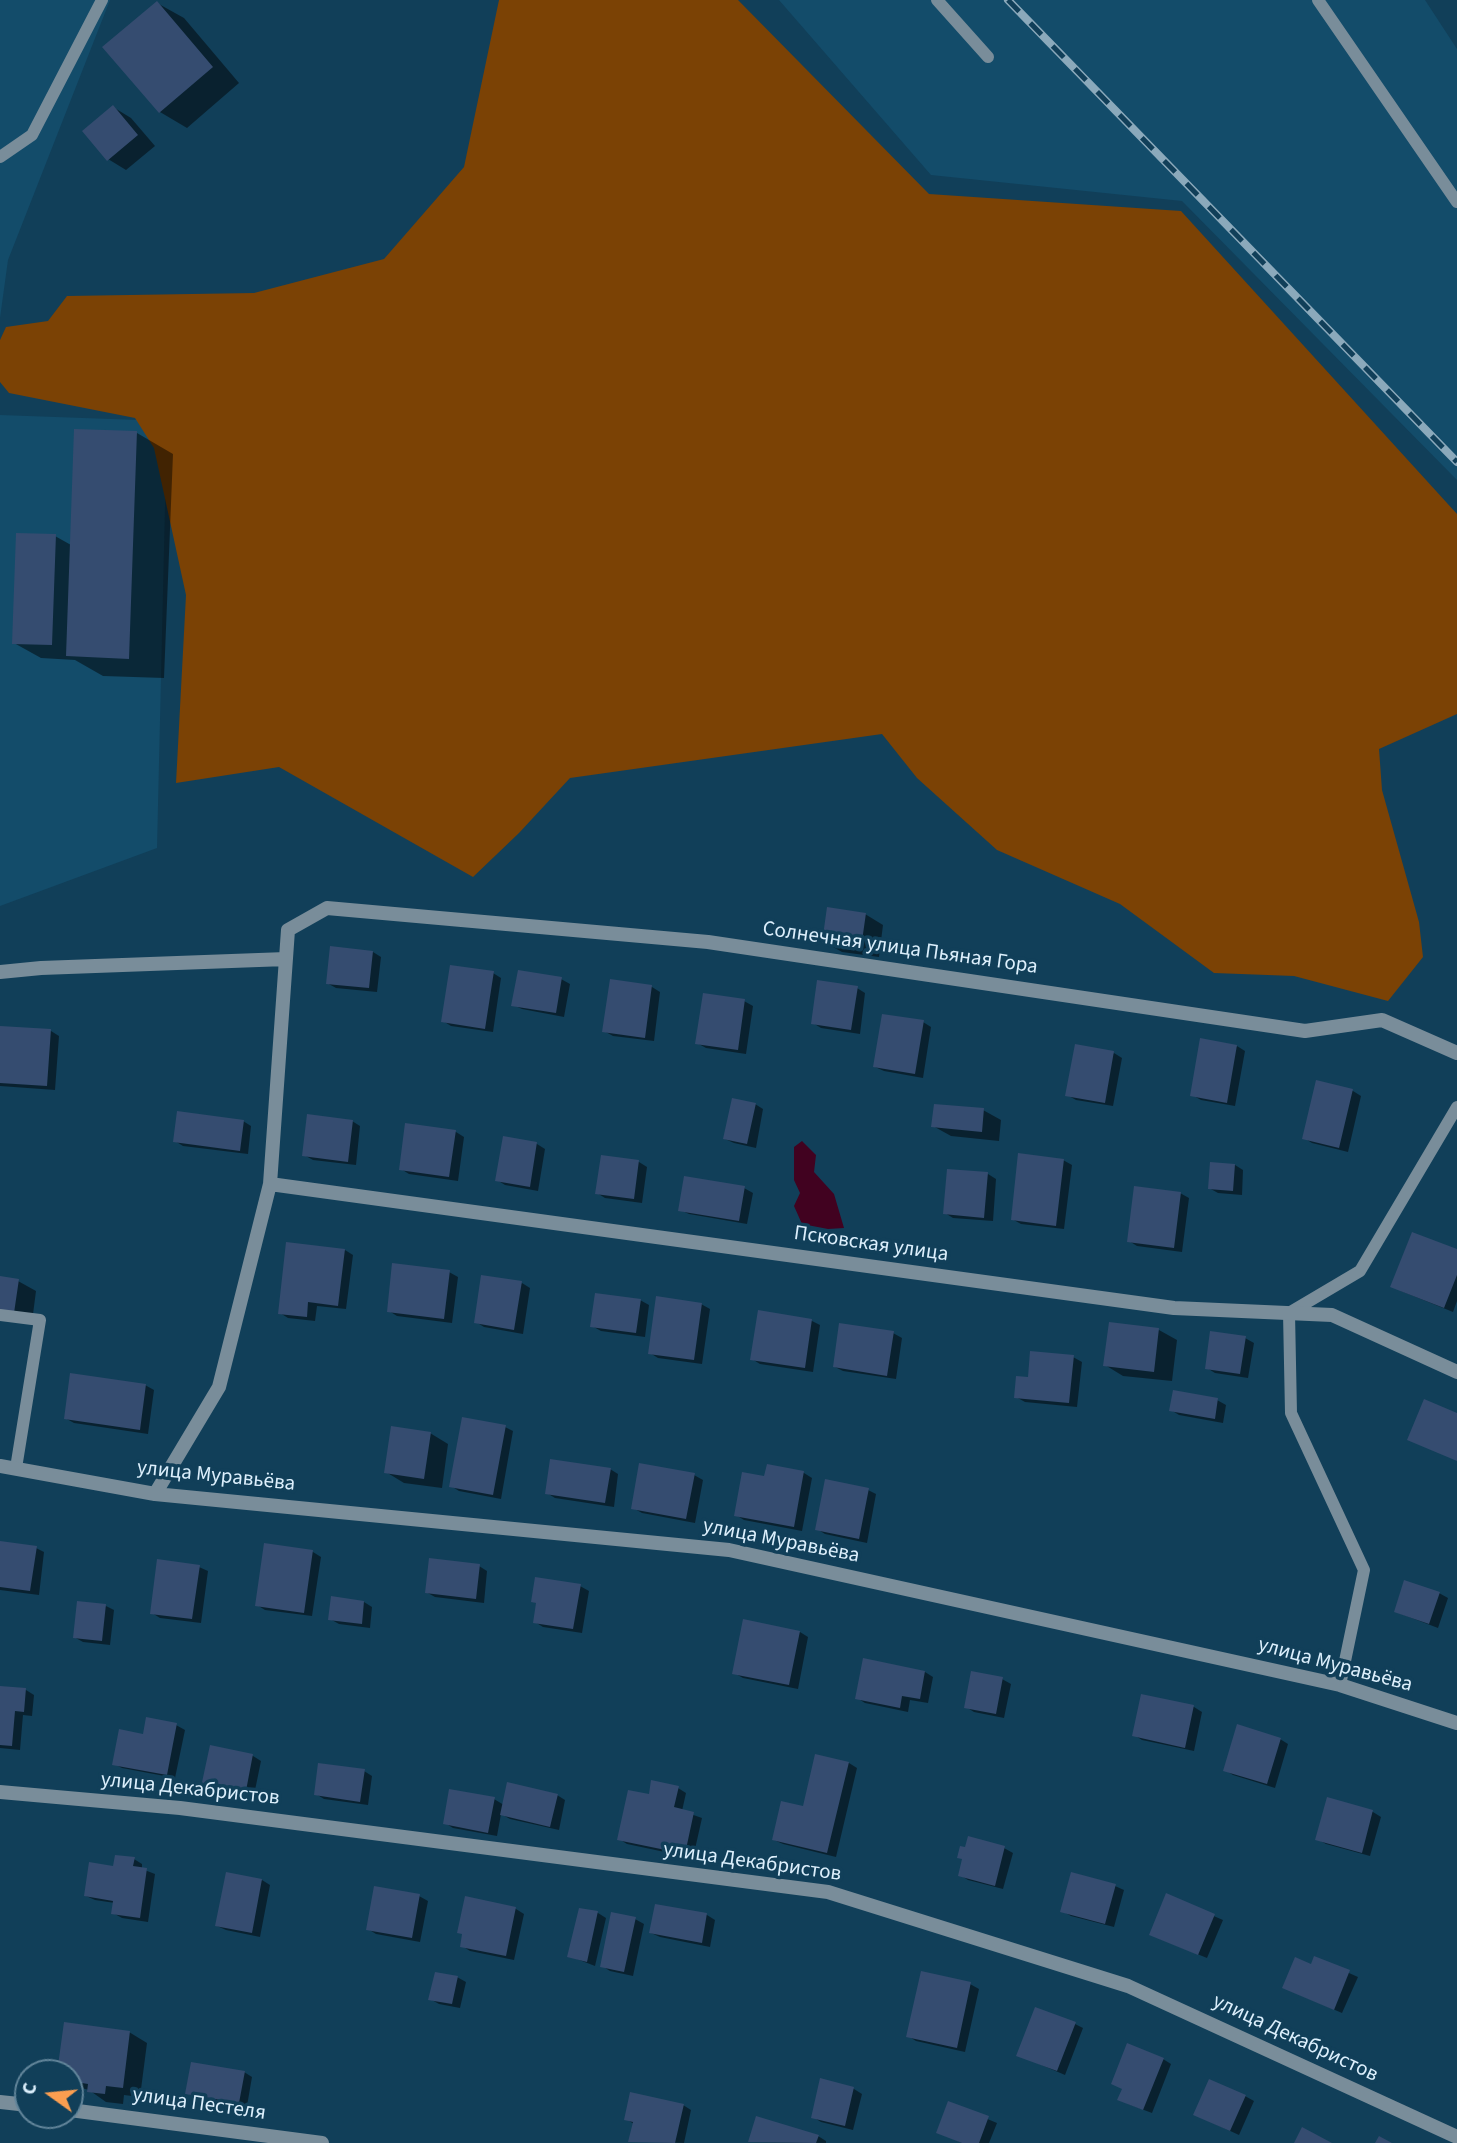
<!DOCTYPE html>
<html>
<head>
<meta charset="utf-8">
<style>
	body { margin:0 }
	#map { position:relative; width:1457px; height:2143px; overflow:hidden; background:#113f59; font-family:"Source Sans 3",sans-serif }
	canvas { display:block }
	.north { position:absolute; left:14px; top:2059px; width:70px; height:70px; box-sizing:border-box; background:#113f59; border:2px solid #62859a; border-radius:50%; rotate:285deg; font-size:19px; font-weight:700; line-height:28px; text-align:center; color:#dceffc }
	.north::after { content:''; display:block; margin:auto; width:24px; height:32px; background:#fb9e50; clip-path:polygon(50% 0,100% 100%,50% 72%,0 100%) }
</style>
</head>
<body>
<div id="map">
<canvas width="1457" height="2143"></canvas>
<div class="north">С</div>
</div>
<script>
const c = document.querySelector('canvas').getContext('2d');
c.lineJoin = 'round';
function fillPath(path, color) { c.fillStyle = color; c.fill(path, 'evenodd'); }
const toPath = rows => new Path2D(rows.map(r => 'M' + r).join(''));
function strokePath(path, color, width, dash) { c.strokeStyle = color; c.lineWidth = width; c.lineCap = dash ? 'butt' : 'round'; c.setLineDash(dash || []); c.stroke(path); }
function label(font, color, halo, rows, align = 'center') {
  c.font = font + ' "Source Sans 3",sans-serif'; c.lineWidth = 7; c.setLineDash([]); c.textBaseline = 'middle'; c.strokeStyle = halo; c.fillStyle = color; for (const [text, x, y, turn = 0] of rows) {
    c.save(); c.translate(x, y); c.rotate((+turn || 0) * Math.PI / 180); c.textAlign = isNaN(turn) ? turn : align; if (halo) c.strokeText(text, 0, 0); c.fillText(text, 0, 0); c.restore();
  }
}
fillPath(toPath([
	[0,0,110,0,8,260,0,318],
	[779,0,1425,0,1457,49,1457,480,1182,201,931,175],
	[0,415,167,421,157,848,0,906]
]), '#134c6a');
fillPath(toPath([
	[499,0,738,0,929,194,1181,211,1457,514,1457,714,1379,749,1382,790,1419,922,1423,957,1388,1001,1294,976,1214,973,1120,904,997,850,917,778,882,734,570,778,519,833,473,877,279,767,176,783,186,595,154,448,135,418,9,393,0,382,0,340,6,327,48,321,67,296,254,293,384,259,464,167]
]), '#7b4205');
fillPath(toPath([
	[802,1141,816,1155,814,1172,834,1194,844,1228,828,1229,802,1224,794,1206,800,1193,794,1180,794,1147]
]), '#410220');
fillPath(toPath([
	[157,3,184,18,239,83,187,128,160,112],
	[113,107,131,118,155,146,126,170,108,159],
	[137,433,173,454,164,678,103,676,75,660,41,658,14,643,55,536,71,545],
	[865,914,883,925,879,957,842,952,824,942],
	[373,952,381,957,377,992,336,988,327,983],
	[493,973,501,978,493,1032,451,1026,443,1021],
	[561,979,570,984,564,1017,522,1009,513,1005],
	[611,981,652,987,660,992,654,1041,613,1036,604,1031],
	[857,988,865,993,860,1034,821,1028,813,1023],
	[744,1001,753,1006,746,1054,706,1048,697,1043],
	[923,1022,931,1027,923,1078,884,1071,875,1067],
	[0,1027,51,1031,59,1036,55,1090,0,1086],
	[1237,1046,1245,1051,1235,1106,1201,1100,1192,1095],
	[1114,1053,1122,1058,1113,1106,1076,1100,1067,1095],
	[1318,1082,1353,1091,1361,1096,1348,1152,1312,1143,1304,1138],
	[755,1104,763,1109,756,1148,734,1143,725,1139],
	[983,1110,1001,1120,999,1141,951,1136,933,1126],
	[243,1121,251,1126,248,1154,183,1146,175,1141],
	[352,1121,360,1126,356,1165,313,1160,304,1155],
	[407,1125,456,1132,464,1137,458,1181,409,1174,401,1169],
	[504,1138,537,1144,545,1149,538,1191,505,1185,497,1180],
	[602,1157,639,1162,647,1167,642,1203,605,1198,597,1193],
	[1063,1160,1072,1165,1064,1229,1021,1224,1012,1219],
	[1211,1164,1235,1165,1243,1170,1242,1195,1218,1193,1209,1188],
	[988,1174,996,1179,993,1221,953,1218,945,1213],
	[744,1188,753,1193,747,1224,689,1214,680,1210],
	[1180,1193,1189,1198,1182,1252,1137,1246,1129,1241],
	[345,1250,353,1255,346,1309,317,1306,315,1321,288,1318,280,1313],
	[1457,1251,1457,1301,1453,1312,1401,1291],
	[449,1272,458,1277,452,1323,397,1316,389,1311],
	[0,1278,18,1281,36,1291,32,1322,1,1318],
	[522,1283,530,1288,523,1334,484,1327,476,1322],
	[640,1300,649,1305,645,1337,601,1331,592,1326],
	[701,1304,710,1309,702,1364,658,1358,650,1353],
	[759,1312,812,1321,820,1325,813,1372,760,1364,752,1359],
	[1159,1330,1177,1340,1172,1381,1123,1376,1105,1365],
	[893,1333,902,1338,896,1379,843,1371,835,1367],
	[1245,1338,1254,1343,1248,1378,1215,1373,1207,1368],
	[1073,1357,1082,1362,1077,1407,1025,1402,1016,1397,1029,1379],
	[145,1385,154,1390,148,1434,74,1423,65,1418],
	[1217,1400,1226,1405,1223,1423,1179,1415,1171,1410],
	[505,1427,513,1431,501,1499,459,1491,451,1486],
	[430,1433,448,1444,442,1488,404,1483,386,1472],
	[768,1466,804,1473,812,1478,802,1531,744,1520,736,1515,766,1478],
	[610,1469,618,1474,614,1507,555,1498,547,1493],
	[694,1475,703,1480,695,1523,642,1513,633,1508],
	[868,1490,876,1494,867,1543,825,1534,817,1529],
	[0,1543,36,1548,44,1552,39,1595,0,1590],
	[266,1545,313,1552,321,1557,312,1616,265,1610,257,1605],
	[479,1566,487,1571,484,1603,435,1597,426,1592],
	[199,1567,208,1571,201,1623,160,1618,152,1613],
	[580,1586,589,1591,582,1633,543,1627,535,1622,538,1604,532,1601],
	[1439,1593,1448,1598,1438,1628,1396,1612],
	[364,1602,372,1607,370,1628,339,1624,330,1619],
	[106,1606,114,1610,110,1645,83,1642,74,1637],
	[800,1632,808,1637,798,1689,743,1678,734,1673],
	[925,1672,933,1677,928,1703,910,1700,908,1712,865,1703,857,1698],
	[1002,1679,1011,1684,1004,1718,974,1712,966,1707],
	[0,1688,26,1690,34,1695,32,1716,23,1715,20,1750,0,1748],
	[1143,1696,1194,1707,1202,1712,1194,1751,1142,1740,1134,1735],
	[176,1725,185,1730,175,1778,122,1768,114,1764,144,1736],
	[1280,1739,1288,1744,1275,1788,1233,1775,1225,1770],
	[211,1747,253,1756,261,1761,253,1800,211,1791,202,1786],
	[816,1756,849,1763,857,1768,836,1857,783,1844,774,1840,804,1808],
	[364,1771,372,1776,368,1805,324,1799,316,1794],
	[678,1788,686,1793,682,1811,702,1818,693,1858,627,1844,619,1839,650,1796],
	[557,1795,565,1800,559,1830,510,1819,501,1814,497,1836,453,1828,445,1823,494,1799,504,1805],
	[1328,1800,1373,1812,1381,1817,1370,1856,1326,1844,1317,1839],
	[1004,1848,1013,1853,1003,1889,968,1880,960,1875,966,1849],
	[134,1859,142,1864,142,1869,155,1874,148,1922,122,1918,113,1913,115,1903,95,1900,86,1896,115,1868],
	[262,1880,270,1885,260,1937,226,1930,217,1926],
	[1115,1886,1124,1890,1114,1927,1071,1916,1062,1911],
	[419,1896,428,1901,420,1942,376,1934,368,1929],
	[1167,1896,1223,1920,1207,1958,1160,1939],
	[467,1898,516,1909,524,1914,514,1960,470,1951,462,1946],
	[656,1906,707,1915,715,1920,710,1947,660,1937,651,1933],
	[580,1910,598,1913,606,1918,595,1966,569,1956],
	[635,1919,644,1924,633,1976,610,1971,602,1966],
	[1315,1958,1358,1977,1342,2013,1293,1992,1312,1966],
	[457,1977,466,1982,460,2008,439,2004,430,1999],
	[970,1984,979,1989,965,2052,916,2041,908,2036],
	[1075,2024,1083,2028,1065,2075,1018,2055],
	[129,2032,147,2043,140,2097,124,2095,123,2104,106,2102,89,2090,70,2085,70,2073,59,2073],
	[1163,2059,1171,2064,1152,2113,1128,2104,1123,2089],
	[244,2072,252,2077,247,2106,196,2098,187,2093],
	[822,2081,854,2089,862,2094,853,2130,821,2122,813,2117],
	[1245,2096,1254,2101,1239,2135,1204,2119],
	[949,2103,997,2123,989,2143,962,2143,938,2132],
	[683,2105,691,2110,684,2143,630,2141,634,2124,626,2119],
	[818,2136,826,2141,826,2143,750,2142]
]), '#0007');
fillPath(toPath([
	[157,1,213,67,159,113,102,47],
	[113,105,138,135,107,161,82,131],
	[74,429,137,431,129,659,66,656],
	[16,533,56,534,52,645,12,644],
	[827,907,866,913,861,948,822,943],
	[330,946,373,951,369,988,326,984],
	[450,965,494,971,485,1029,441,1022],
	[518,970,562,977,556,1013,511,1006],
	[610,979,652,985,645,1038,602,1032],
	[817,980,858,986,851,1030,811,1024],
	[703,993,745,999,738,1050,695,1044],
	[882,1014,924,1020,915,1074,873,1067],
	[0,1026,51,1029,47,1086,0,1083],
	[1200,1038,1237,1045,1227,1103,1190,1096],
	[1075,1044,1114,1051,1105,1103,1065,1096],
	[1316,1080,1353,1089,1339,1148,1302,1139],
	[732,1098,756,1103,747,1144,723,1139],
	[934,1104,984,1108,982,1132,931,1127],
	[177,1111,244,1120,240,1151,173,1142],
	[307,1114,353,1120,348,1162,302,1156],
	[405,1123,456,1130,449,1177,399,1170],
	[503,1136,537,1142,530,1187,495,1181],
	[1018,1153,1064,1159,1056,1226,1011,1220],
	[601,1155,639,1160,634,1199,595,1194],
	[1210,1162,1235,1164,1233,1191,1208,1189],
	[947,1169,988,1172,984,1218,943,1214],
	[684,1176,745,1186,739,1221,678,1211],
	[1134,1186,1181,1192,1174,1248,1127,1242],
	[1412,1232,1457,1249,1457,1275,1444,1308,1390,1287],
	[286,1242,345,1249,338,1306,308,1302,307,1317,278,1314],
	[392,1263,450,1270,444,1319,387,1312],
	[481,1275,522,1281,514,1330,474,1323],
	[0,1276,19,1279,14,1313,0,1311],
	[595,1293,641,1299,636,1333,590,1327],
	[656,1296,702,1303,694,1360,648,1354],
	[758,1310,812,1319,805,1368,750,1360],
	[1109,1322,1159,1328,1154,1372,1103,1366],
	[839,1323,894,1331,887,1376,833,1367],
	[1210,1331,1246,1336,1240,1374,1205,1369],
	[1030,1351,1074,1355,1069,1403,1014,1398,1016,1376,1028,1377],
	[70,1373,146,1384,140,1430,64,1419],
	[1173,1390,1218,1398,1215,1419,1169,1411],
	[1424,1399,1457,1413,1457,1461,1407,1440],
	[462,1417,506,1425,493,1495,449,1487],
	[391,1426,431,1432,424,1479,384,1473],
	[550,1459,611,1468,605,1503,545,1494],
	[639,1463,695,1473,686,1519,631,1509],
	[767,1464,804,1471,794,1527,734,1516,742,1472,764,1476],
	[825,1479,869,1488,859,1539,815,1530],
	[0,1541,37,1546,30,1591,0,1587],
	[264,1543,313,1550,304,1613,255,1606],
	[429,1558,480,1564,476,1599,425,1593],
	[157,1559,200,1565,192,1619,150,1614],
	[535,1577,581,1584,573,1629,533,1623,536,1603,531,1602],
	[1404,1580,1440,1592,1429,1624,1394,1612],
	[331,1596,364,1601,362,1624,328,1620],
	[77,1601,106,1604,102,1641,73,1638],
	[743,1619,800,1631,789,1685,732,1674],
	[863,1658,925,1671,920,1699,902,1696,900,1708,855,1699],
	[971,1671,1003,1677,996,1714,964,1708],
	[0,1686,26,1688,24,1712,15,1711,12,1746,0,1745],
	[1141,1694,1194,1705,1185,1748,1132,1736],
	[146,1717,177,1723,167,1775,112,1765,119,1729,143,1734],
	[1237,1724,1281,1738,1267,1784,1223,1771],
	[210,1745,253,1754,245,1796,201,1787],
	[815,1754,849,1762,827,1853,772,1840,781,1801,803,1806],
	[318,1763,365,1769,360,1802,314,1795],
	[651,1780,679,1786,674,1807,694,1812,685,1854,617,1840,628,1790,649,1794],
	[507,1782,558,1794,550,1827,500,1815],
	[449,1789,495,1797,488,1833,443,1824],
	[1327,1797,1373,1810,1362,1853,1315,1840],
	[968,1836,1005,1846,995,1886,958,1876,962,1859,957,1858,960,1846,965,1847],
	[115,1855,135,1857,133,1866,147,1868,140,1918,111,1914,113,1901,84,1896,89,1862,113,1866],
	[226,1872,262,1879,252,1933,215,1926],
	[1071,1872,1116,1884,1105,1924,1060,1912],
	[374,1886,420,1894,412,1938,366,1930],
	[1166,1893,1215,1914,1198,1955,1149,1935],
	[465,1896,516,1907,506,1956,460,1947,462,1934,457,1933],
	[655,1904,707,1913,702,1943,649,1933],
	[579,1908,598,1911,587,1962,567,1957],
	[611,1912,636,1917,624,1972,600,1967],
	[1314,1956,1350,1970,1334,2010,1282,1988,1295,1957,1311,1964],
	[921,1971,971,1982,957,2048,906,2037],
	[435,1972,458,1976,452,2004,428,2000],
	[1035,2007,1076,2022,1057,2071,1016,2056],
	[64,2022,130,2031,123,2088,106,2086,105,2094,87,2092,88,2084,70,2081,70,2073,57,2073],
	[1127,2043,1164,2058,1143,2110,1117,2100,1122,2089,1111,2084],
	[191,2062,245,2071,239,2103,185,2094],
	[820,2078,854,2087,845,2126,811,2118],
	[1209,2079,1246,2095,1230,2131,1193,2115],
	[630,2092,684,2104,675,2143,628,2142,633,2122,624,2120],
	[948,2101,989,2116,979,2143,962,2143,936,2133],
	[756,2116,819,2135,816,2143,748,2142],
	[1302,2127,1332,2143,1294,2143],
	[1379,2136,1392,2143,1375,2143]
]), '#354c70');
strokePath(toPath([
	[937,0,988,57],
	[1318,0,1457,202],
	[0,157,32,135,102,0],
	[0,1315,40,1320,16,1468],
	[1340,1685,1364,1570,1291,1413,1289,1313,1360,1271,1457,1107]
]), '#798d9a', 12);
strokePath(toPath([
	[0,972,41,968,286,959],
	[270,1184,1174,1308,1332,1315,1457,1372],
	[0,1466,155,1494,729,1550,1340,1685,1457,1723],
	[155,1494,219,1387,270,1184,288,930,327,908,708,942,1305,1031,1382,1020,1457,1053],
	[0,1792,180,1808,828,1892,1128,1986,1457,2137],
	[0,2102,28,2105],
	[70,2110,322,2143]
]), '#798d9a', 14);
const rail = toPath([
	[1008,0,1457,462]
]);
strokePath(rail, '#8ba9bb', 8);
strokePath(rail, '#113f59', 5, [16]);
label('21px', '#dceffc', '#113f59', [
	["Солнечная улица Пьяная Гора",900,949,8],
	["Псковская улица",871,1245,8],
	["улица Муравьёва",216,1477,6],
	["улица Муравьёва",781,1542,11],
	["улица Муравьёва",1335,1666,15],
	["улица Декабристов",190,1790,6],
	["улица Декабристов",752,1863,8],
	["улица Декабристов",1295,2039,25],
	["улица Пестеля",199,2105,8]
]);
</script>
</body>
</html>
